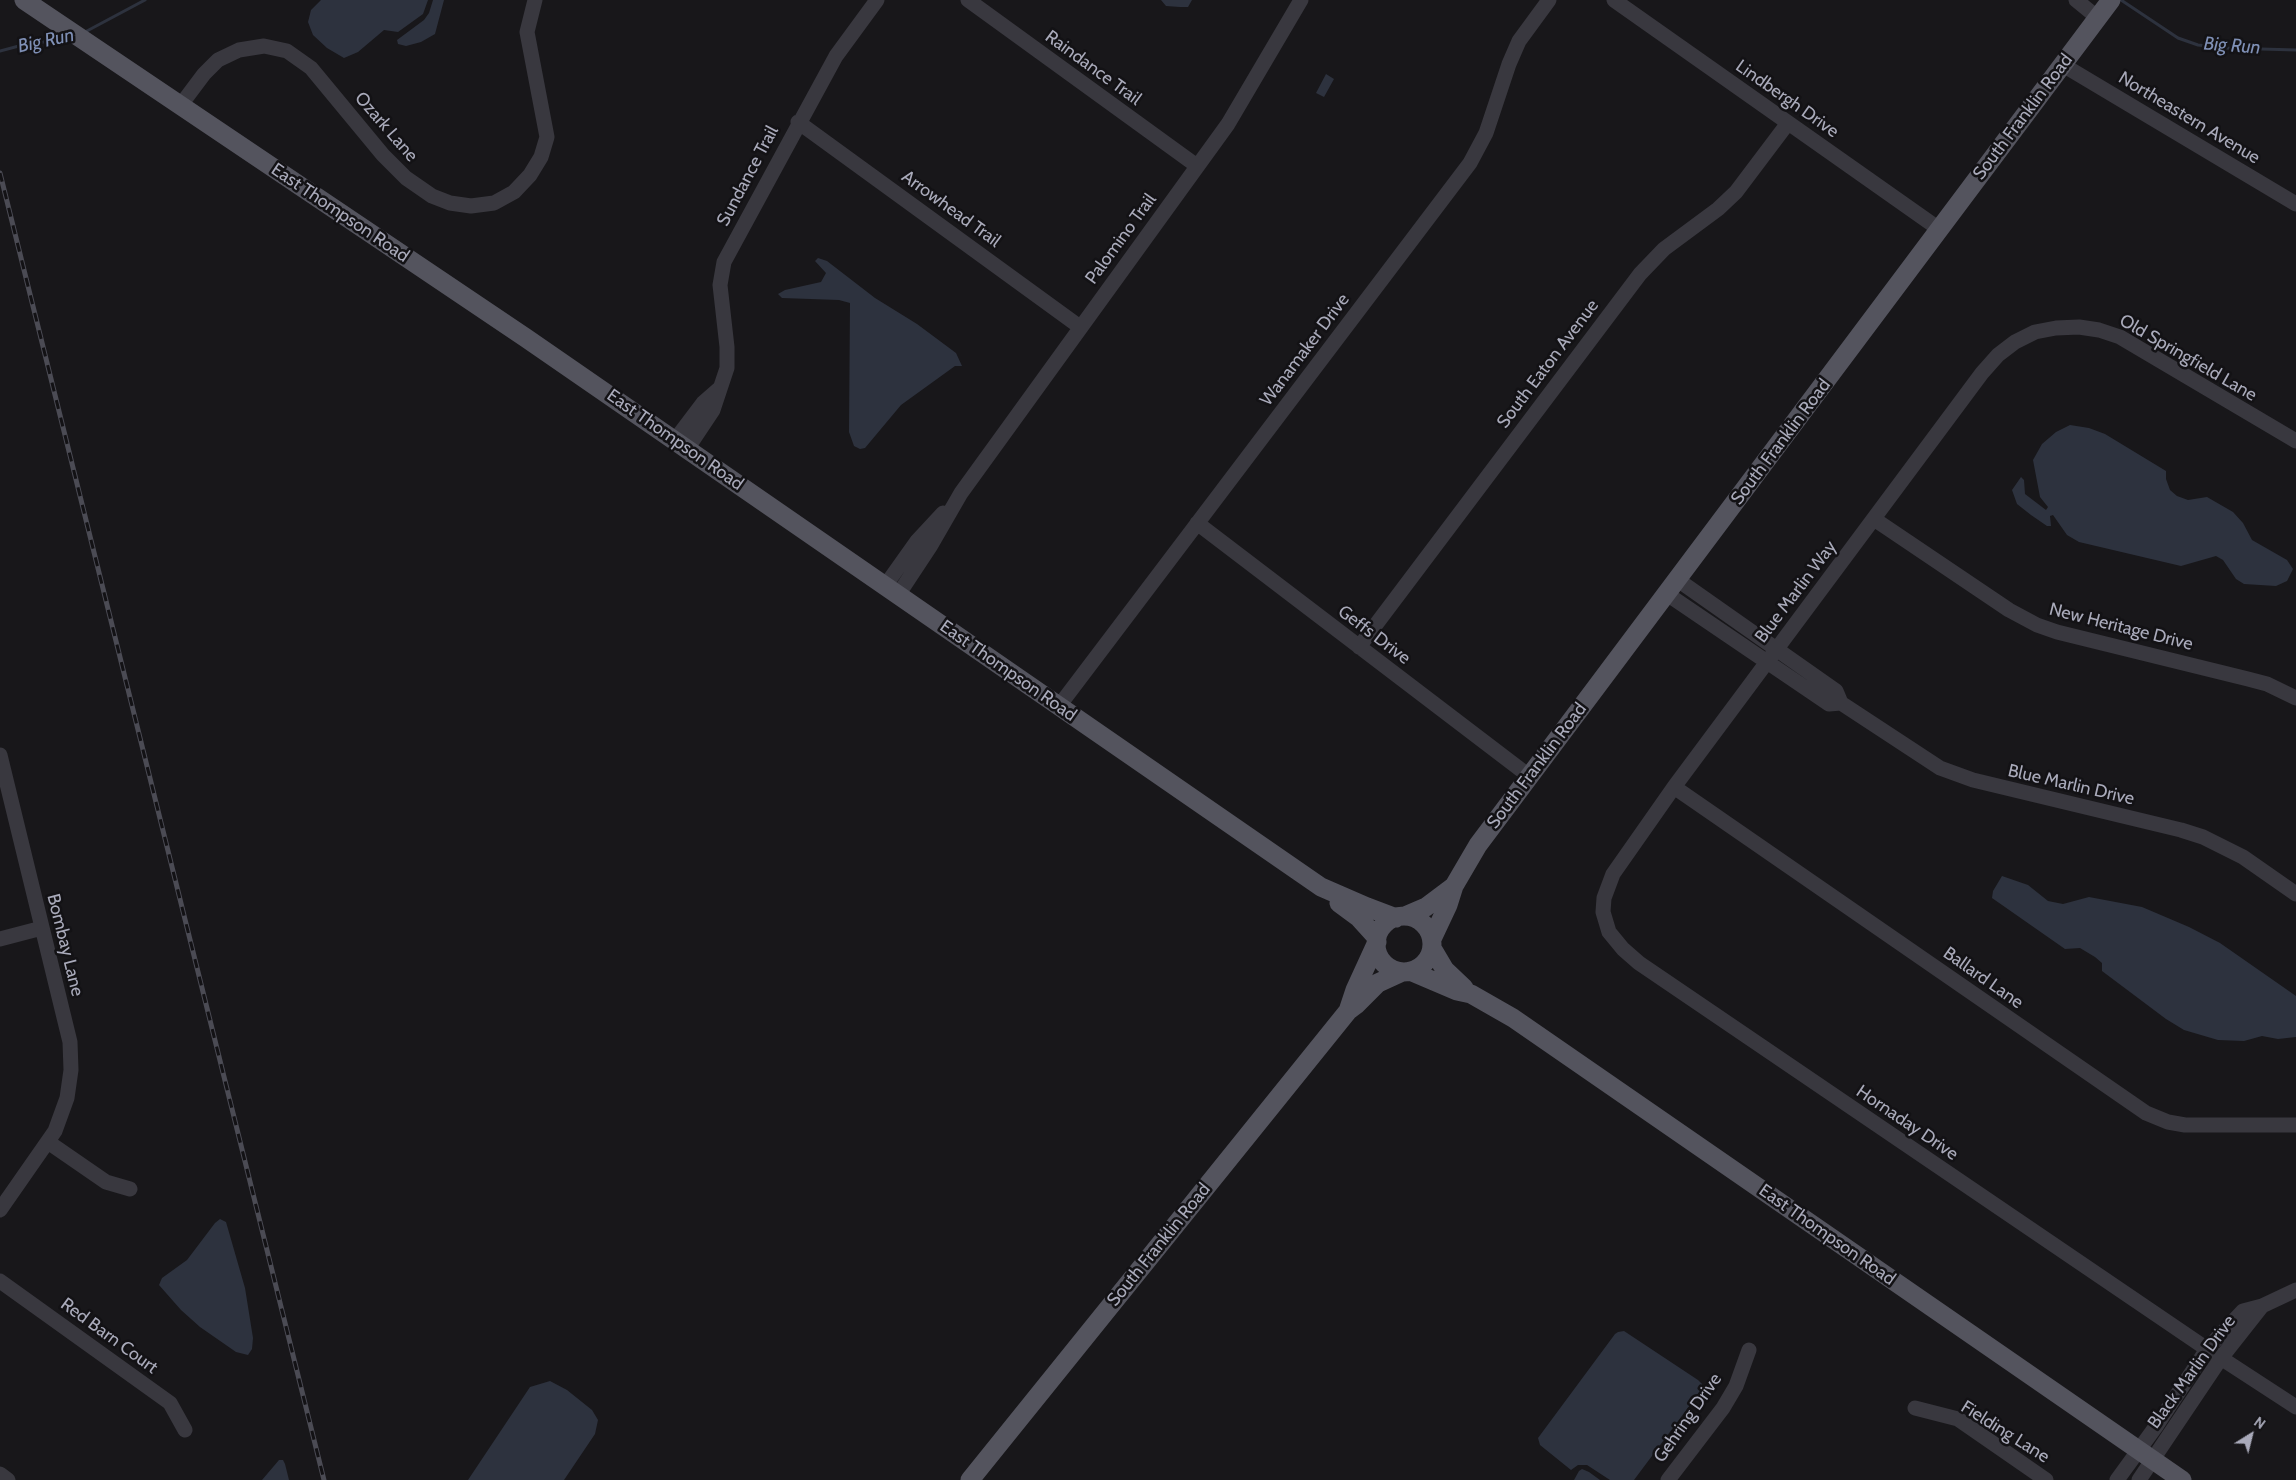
<!DOCTYPE html>
<html>
<head>
<meta charset="utf-8">
<style>
	body { margin:0 }
	#map { position:relative; width:2296px; height:1480px; overflow:hidden; background:#18171a; font-family:Cabin,sans-serif }
	canvas { display:block }
	.north { position:absolute; left:2226px; top:1410px; width:50px; height:50px; -webkit-text-stroke:4px #131215; paint-order:stroke; rotate:36deg; font-size:14px; font-weight:700; line-height:20px; text-align:center; color:#a9aaba }
	.north::after { content:''; display:block; margin:auto; width:18px; height:22px; background:#a9aaba; clip-path:polygon(50% 0,100% 100%,50% 72%,0 100%) }
</style>
</head>
<body>
<div id="map">
<canvas width="2296" height="1480"></canvas>
<div class="north">N</div>
</div>
<script>
const c = document.querySelector('canvas').getContext('2d');
c.lineJoin = 'round';
function fillPath(path, color) { c.fillStyle = color; c.fill(path, 'evenodd'); }
const toPath = rows => new Path2D(rows.map(r => 'M' + r).join(''));
function strokePath(path, color, width, dash) { c.strokeStyle = color; c.lineWidth = width; c.lineCap = dash ? 'butt' : 'round'; c.setLineDash(dash || []); c.stroke(path); }
function label(font, color, halo, rows, align = 'center') {
  c.font = font + ' Cabin,sans-serif'; c.lineWidth = 5; c.setLineDash([]); c.textBaseline = 'middle'; c.strokeStyle = halo; c.fillStyle = color; for (const [text, x, y, turn = 0] of rows) {
    c.save(); c.translate(x, y); c.rotate((+turn || 0) * Math.PI / 180); c.textAlign = isNaN(turn) ? turn : align; if (halo) c.strokeText(text, 0, 0); c.fillText(text, 0, 0); c.restore();
  }
}
fillPath(toPath([
	[321,0,428,0,423,14,398,32,384,30,358,52,344,58,327,48,313,35,308,22,311,10],
	[433,0,444,0,435,34,421,42,406,46,398,44,397,40,424,20,429,13],
	[1161,0,1192,0,1188,7,1180,7,1166,6],
	[1326,74,1334,79,1324,97,1316,93],
	[818,258,827,261,875,298,917,324,956,353,962,366,955,366,901,405,865,448,860,449,854,446,849,432,850,303,839,300,782,298,778,294,785,290,821,282,826,273,815,261],
	[2070,425,2089,428,2105,434,2166,471,2166,479,2170,490,2177,496,2188,500,2207,497,2233,512,2243,523,2252,540,2287,560,2293,569,2287,581,2276,586,2244,584,2236,579,2223,560,2216,556,2181,566,2079,542,2067,535,2053,515,2050,516,2051,526,2047,526,2031,515,2017,504,2012,490,2021,477,2024,480,2025,494,2046,510,2048,507,2040,497,2033,460,2042,444,2056,432],
	[2002,876,2028,885,2048,901,2063,904,2089,897,2142,907,2189,927,2220,943,2296,996,2296,1037,2278,1039,2262,1036,2244,1041,2218,1040,2184,1030,2166,1019,2102,971,2102,963,2095,957,2080,948,2065,949,1992,898,1993,891],
	[220,1219,226,1222,245,1288,253,1338,252,1349,248,1355,236,1352,200,1327,181,1310,159,1285,162,1278,187,1260,215,1223],
	[1624,1331,1698,1380,1702,1384,1702,1389,1634,1480,1610,1480,1587,1465,1578,1465,1571,1470,1540,1445,1538,1438,1615,1334,1618,1332],
	[550,1381,567,1390,592,1410,598,1420,595,1434,564,1480,468,1480,530,1387],
	[279,1460,283,1460,285,1464,289,1480,262,1480],
	[1582,1469,1589,1472,1600,1480,1574,1480,1579,1471]
]), '#2d323e');
strokePath(toPath([
	[2121,0,2178,38,2198,45,2226,48,2296,50],
	[85,32,145,0],
	[0,51,30,43,70,40]
]), '#2d323e', 3);
strokePath(toPath([
	[968,0,1197,166],
	[1614,0,1939,229],
	[2076,0,2098,18],
	[2063,65,2296,204],
	[180,106,204,74,218,60,239,50,264,46,287,51,311,68,383,155,406,178,432,196,450,203,471,206,494,203,514,192,530,175,541,157,547,137,527,32,535,0],
	[798,122,1080,327],
	[675,440,703,403,719,389],
	[2296,441,2120,337,2099,330,2079,327,2056,328,2035,332,2015,342,1998,355,1982,373,1674,787,1613,874,1604,898,1603,912,1609,932,1623,949,1639,963,2207,1349,2296,1407],
	[687,449,713,410,727,368,727,347,720,285,724,262,836,56,877,0],
	[1874,519,2009,610,2037,625,2057,632,2248,679,2267,684,2296,698],
	[1197,523,1529,776],
	[885,586,917,541,943,513],
	[1667,594,1829,704,1841,703,1836,691,1678,580],
	[898,595,931,545,961,493,1228,124,1301,0],
	[1359,647,1640,274,1664,249,1718,209,1736,192,1788,123],
	[1841,703,1940,768,1973,780,2181,830,2203,837,2243,857,2296,894],
	[1059,706,1470,163,1486,133,1509,64,1519,41,1549,0],
	[0,755,70,1042,71,1070,67,1098,55,1131,0,1210],
	[1674,787,2146,1113,2168,1122,2185,1125,2296,1125],
	[0,939,42,928],
	[48,1142,106,1182,130,1189],
	[0,1281,170,1403,185,1430],
	[1915,1408,1958,1419,2046,1480],
	[0,1474,8,1480],
	[1668,1480,1723,1408,1736,1386,1749,1350],
	[2117,1480,2157,1425,2207,1349,2243,1311,2262,1306,2296,1290],
	[2139,1480,2221,1358,2262,1306]
]), '#39383f', 15);
strokePath(toPath([
	[24,0,526,338,1321,887,1367,907,1396,918],
	[1339,903,1358,917,1377,938],
	[1405,916,1426,907,1454,886],
	'1376 944a28 28 0 1 1 56 0a28 28 0 1 1-56 0Z',
	[1432,939,1448,905,1454,886,1478,845,2111,0],
	[1432,948,1445,970,1464,988],
	[1410,971,1457,991,1471,994,1513,1018,2182,1480],
	[1349,1008,1355,990,1377,942],
	[970,1480,1348,1011,1356,1005,1378,983,1402,972]
]), '#54545e', 19);
const rail = toPath([
	[0,173,324,1480]
]);
strokePath(rail, '#4b4b54', 5);
strokePath(rail, '#131215', 3, [9]);
label('18px', '#a9aaba', '#131215', [
	["Raindance Trail",1093,68,36],
	["Lindbergh Drive",1787,99,35],
	["South Franklin Road",2023,117,-53],
	["Northeastern Avenue",2189,118,31],
	["Ozark Lane",386,127,49],
	["Sundance Trail",748,176,-62],
	["Arrowhead Trail",951,209,36],
	["East Thompson Road",340,213,34],
	["Palomino Trail",1121,239,-54],
	["Wanamaker Drive",1305,350,-53],
	["Old Springfield Lane",2188,358,30],
	["South Eaton Avenue",1548,364,-53],
	["East Thompson Road",675,440,35],
	["South Franklin Road",1781,442,-53],
	["Blue Marlin Way",1796,592,-53],
	["New Heritage Drive",2121,627,14],
	["Geffs Drive",1374,635,37],
	["East Thompson Road",1008,671,35],
	["South Franklin Road",1537,766,-53],
	["Blue Marlin Drive",2071,785,13],
	["Bombay Lane",65,945,76],
	["Ballard Lane",1983,978,35],
	["Hornaday Drive",1907,1123,34],
	["East Thompson Road",1827,1235,35],
	["South Franklin Road",1159,1245,-51],
	["Red Barn Court",109,1336,36],
	["Black Marlin Drive",2192,1372,-54],
	["Gehring Drive",1688,1418,-55],
	["Fielding Lane",2005,1432,32]
]);
label('italic 19px', '#7f90b6', '#131215', [
	["Big Run",46,41,-12],
	["Big Run",2232,46,4]
]);
</script>
</body>
</html>
